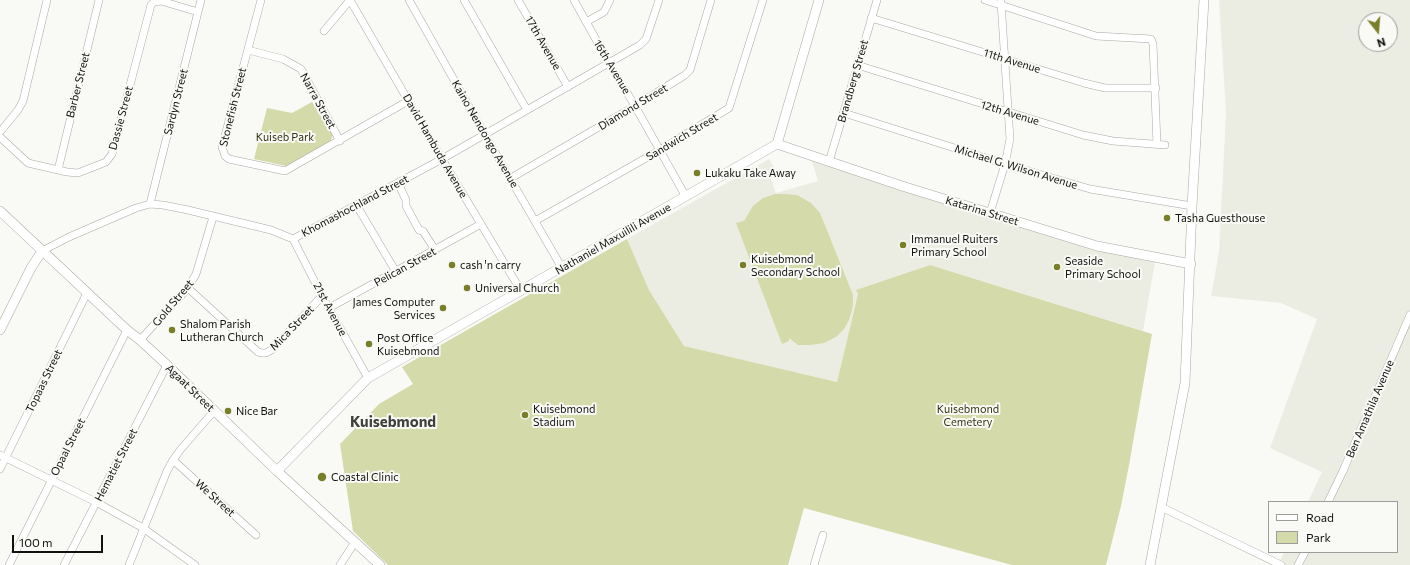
<!DOCTYPE html>
<html>
<head>
<meta charset="utf-8">
<style>
	body { margin:0 }
	#map { position:relative; width:1410px; height:565px; overflow:hidden; background:#f9faf6; font-family:Commissioner,sans-serif }
	canvas { display:block }
	.legend { position:absolute; left:1268px; top:501px; width:130px; height:52px; box-sizing:border-box; background:#f9faf6; border:1px solid #9c9d9a; margin:0; padding:5px 7px; list-style:none; font-size:12px; color:#111110 }
	.legend li { display:flex; align-items:center; gap:8px; height:20px }
	.legend b { width:20px; border:1px solid #9c9d9a }
	.north { position:absolute; left:1358px; top:12px; width:40px; height:40px; box-sizing:border-box; background:#f9faf6; border:1px solid #9c9d9a; border-radius:50%; rotate:163deg; font-size:11px; font-weight:700; line-height:16px; text-align:center; color:#111110 }
	.north::after { content:''; display:block; margin:auto; width:14px; height:18px; background:#797e28; clip-path:polygon(50% 0,100% 100%,50% 72%,0 100%) }
	.scale { position:absolute; left:12px; top:535px; width:91px; height:18px; box-sizing:border-box; border:2px solid #111110; border-top:0; padding-left:5px; font-size:12px; line-height:14px; white-space:nowrap; color:#111110; -webkit-text-stroke:3px #f9faf6; paint-order:stroke }
</style>
</head>
<body>
<div id="map">
<canvas width="1410" height="565"></canvas>
<ul class="legend">
<li><b style="height:5px;background:#fff"></b>Road</li>
<li><b style="height:11px;background:#d4daa9"></b>Park</li>
</ul>
<div class="north">N</div>
<div class="scale">100 m</div>
</div>
<script>
const c = document.querySelector('canvas').getContext('2d');
c.lineJoin = 'round';
function fillPath(path, color) { c.fillStyle = color; c.fill(path, 'evenodd'); }
const toPath = rows => new Path2D(rows.map(r => 'M' + r).join(''));
function strokePath(path, color, width, dash) { c.strokeStyle = color; c.lineWidth = width; c.lineCap = dash ? 'butt' : 'round'; c.setLineDash(dash || []); c.stroke(path); }
function label(font, color, halo, rows, align = 'center') {
  c.font = font + ' Commissioner,sans-serif'; c.lineWidth = 4; c.setLineDash([]); c.textBaseline = 'middle'; c.strokeStyle = halo; c.fillStyle = color; for (const [text, x, y, turn = 0] of rows) {
    c.save(); c.translate(x, y); c.rotate((+turn || 0) * Math.PI / 180); c.textAlign = isNaN(turn) ? turn : align; if (halo) c.strokeText(text, 0, 0); c.fillText(text, 0, 0); c.restore();
  }
}
fillPath(toPath([
	[1219,0,1410,0,1410,565,1278,565,1284,552,1397,552,1397,502,1308,502,1322,472,1270,448,1317,319,1281,303,1211,296,1219,252,1226,113],
	[1366,20,1390,20,1390,44,1366,44],
	[769,159,775,169,769,173,776,193,818,181,812,161,976,214,1094,250,1155,262,1143,331,930,265,857,290,858,294,837,382,684,346,649,290,627,239]
]), '#ecede2');
fillPath(toPath([
	[312,102,333,135,330,142,286,166,254,159,267,108,292,113],
	[775,194,784,194,797,195,811,203,820,213,853,295,853,302,852,310,849,320,844,329,836,337,824,343,810,345,798,345,789,338,789,341,782,344,736,223,744,221,753,206,763,198],
	[627,239,649,290,684,346,837,382,858,294,856,290,930,265,1152,334,1129,465,1121,506,1106,565,1012,565,804,508,788,565,388,565,353,531,340,444,379,404,413,384,402,367]
]), '#d4daa9');
const minor = toPath([
	[261,0,222,147,225,156,229,159,285,171,408,101],
	[350,0,442,159,521,291],
	[409,0,485,135,562,268],
	[464,0,527,110],
	[518,0,568,87],
	[574,0,609,63,635,106,686,197],
	[985,0,1096,36,1151,39,1153,44,1157,144],
	[871,18,1084,83,1105,88,1156,88],
	[586,22,604,12,610,0],
	[324,31,350,0],
	[248,50,283,59,301,69,340,141],
	[857,65,1083,135,1113,141,1165,145],
	[844,113,1005,164,1090,189,1192,206],
	[0,132,18,110,23,101,47,0],
	[0,137,28,163,67,172,78,173,106,162,112,154,151,5,154,2,161,1,198,12],
	[829,162,877,0],
	[58,170,99,0],
	[511,178,635,106,685,75,690,70,711,0],
	[398,183,406,200,406,206,419,230,423,231,435,250],
	[150,204,201,0],
	[357,206,396,272],
	[990,213,1005,164,1010,139,1001,2],
	[535,221,660,150,729,108,763,0],
	[293,239,322,296,368,378],
	[42,251,69,237,136,208,150,204,163,205,188,210,271,230,293,239,442,159,640,45,646,39,659,0],
	[188,288,258,352,262,353,266,353,273,349,322,296],
	[329,308,481,224],
	[140,340,188,288,196,274,213,217],
	[0,455,96,502,143,528,195,565],
	[173,460,256,535],
	[0,469,87,293],
	[1328,502,1343,471,1410,315],
	[1161,507,1281,565],
	[9,565,127,330],
	[64,565,167,365],
	[129,565,167,471,173,460,181,449,214,411],
	[340,565,355,542],
	[814,565,823,535],
	[1298,565,1305,552]
]);
const tertiary = toPath([
	[777,144,902,186,1097,246,1191,264],
	[0,211,127,330,140,340,167,365,277,471,380,565],
	[0,330,31,268,42,251],
	[277,471,368,378,777,144,819,0],
	[1150,565,1185,383,1192,206,1204,0]
]);
strokePath(minor, '#a8a8a5', 8);
strokePath(tertiary, '#a8a8a5', 10);
strokePath(minor, '#fff', 7);
strokePath(tertiary, '#fff', 9);
for (const [x, y, r, color] of [
	[697,173,4,"#797e28"],
	[1167,218,4,"#797e28"],
	[903,245,4,"#797e28"],
	[452,265,4,"#797e28"],
	[743,265,4,"#797e28"],
	[1057,267,4,"#797e28"],
	[467,288,4,"#797e28"],
	[443,308,4,"#797e28"],
	[172,330,4,"#797e28"],
	[369,344,4,"#797e28"],
	[228,411,4,"#797e28"],
	[525,415,4,"#797e28"],
	[322,477,5,"#797e28"]
]) { const dot = new Path2D(); dot.arc(x, y, r, 0, 2 * Math.PI); c.fillStyle = color; c.fill(dot); strokePath(dot, '#f9faf6', 1.5); }
label('11px', '#111110', '#f9faf6', [
	["17th Avenue",543,43,60],
	["11th Avenue",1012,61,17],
	["16th Avenue",612,67,59],
	["Brandberg Street",853,81,-74],
	["Barber Street",78,85,-76],
	["Narra Street",318,101,61],
	["Sardyn Street",176,102,-76],
	["Stonefish Street",233,107,-76],
	["Diamond Street",633,107,-31],
	["12th Avenue",1010,113,17],
	["Dassie Street",121,118,-75],
	["Kaino Nendongo Avenue",485,134,60],
	["Sandwich Street",682,137,-31],
	["David Hambuda Avenue",435,146,60],
	["Michael G. Wilson Avenue",1016,167,17],
	["Khomashochland Street",355,206,-28],
	["Katarina Street",982,211,17],
	["Nathaniel Maxuilili Avenue",613,239,-30],
	["Pelican Street",405,267,-29],
	["Gold Street",173,303,-50],
	["21st Avenue",330,309,62],
	["Mica Street",292,328,-46],
	["Topaas Street",44,381,-64],
	["Agaat Street",190,388,44],
	["Ben Amathila Avenue",1370,409,-67],
	["Opaal Street",68,447,-63],
	["Hematiet Street",116,465,-63],
	["We Street",215,498,42]
]);
label('11px', '#313310', '#f9faf6', [
	["Kuiseb Park",285,137],
	["Kuisebmond",968,409],
	["Cemetery",968,422]
]);
label('11px', '#111110', '#f9faf6', [
	["Lukaku Take Away",705,173],
	["Tasha Guesthouse",1175,218],
	["Immanuel Ruiters",911,239],
	["Primary School",911,252],
	["Kuisebmond",751,259],
	["Secondary School",751,272],
	["Seaside",1065,261],
	["Primary School",1065,274],
	["cash 'n carry",460,265],
	["Universal Church",475,288],
	["James Computer",435,302,"right"],
	["Services",435,315,"right"],
	["Shalom Parish",180,324],
	["Lutheran Church",180,337],
	["Post Office",377,338],
	["Kuisebmond",377,351],
	["Kuisebmond",533,409],
	["Stadium",533,422],
	["Nice Bar",236,411],
	["Coastal Clinic",331,477]
], 'left');
label('bold 15px', '#40403d', '#f9faf6', [
	["Kuisebmond",393,422]
]);
</script>
</body>
</html>
